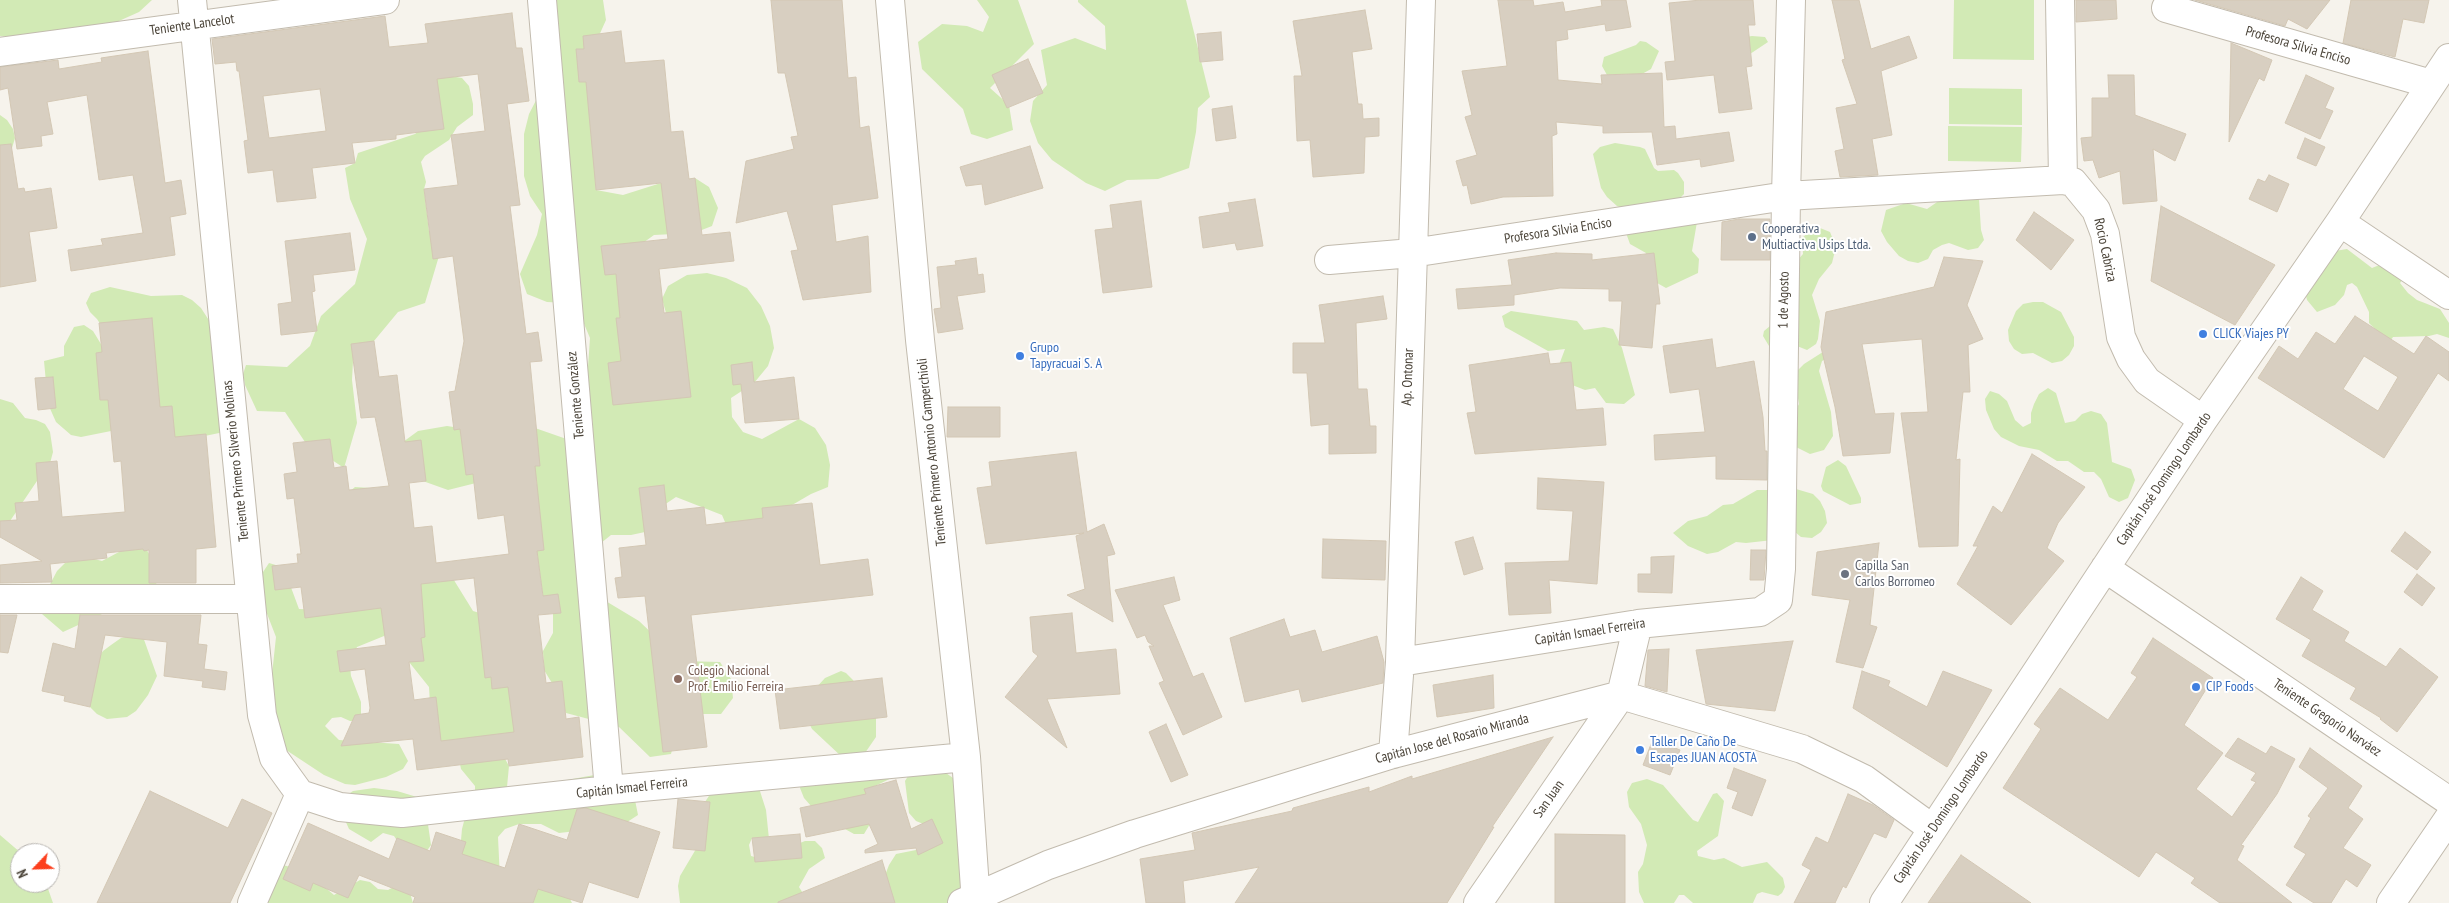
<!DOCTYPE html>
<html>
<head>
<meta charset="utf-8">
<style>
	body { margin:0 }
	#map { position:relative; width:2449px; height:903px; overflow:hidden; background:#f6f3ec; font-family:"PT Sans Narrow",sans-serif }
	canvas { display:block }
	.north { position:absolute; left:10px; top:843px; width:50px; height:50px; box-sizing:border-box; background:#fff; border:1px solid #b7b4b0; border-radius:50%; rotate:246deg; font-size:14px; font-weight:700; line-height:20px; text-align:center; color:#4b4439 }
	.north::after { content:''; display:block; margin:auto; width:18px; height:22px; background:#fc3f1d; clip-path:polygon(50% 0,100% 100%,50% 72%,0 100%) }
</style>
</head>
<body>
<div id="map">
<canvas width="2449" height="903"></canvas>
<div class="north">N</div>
</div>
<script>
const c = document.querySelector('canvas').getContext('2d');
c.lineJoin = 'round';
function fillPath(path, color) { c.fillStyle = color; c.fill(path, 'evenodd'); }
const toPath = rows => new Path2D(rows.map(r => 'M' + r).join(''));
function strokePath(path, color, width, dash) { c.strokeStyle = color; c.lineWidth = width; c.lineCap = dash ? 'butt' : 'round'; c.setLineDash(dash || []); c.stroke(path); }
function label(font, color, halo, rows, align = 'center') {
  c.font = font + ' "PT Sans Narrow",sans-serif'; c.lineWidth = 4; c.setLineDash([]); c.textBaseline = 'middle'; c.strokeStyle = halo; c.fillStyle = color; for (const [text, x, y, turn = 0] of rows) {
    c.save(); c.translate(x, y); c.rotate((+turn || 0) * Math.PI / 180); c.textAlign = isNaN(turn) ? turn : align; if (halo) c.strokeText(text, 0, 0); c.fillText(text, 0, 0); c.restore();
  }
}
fillPath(toPath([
	[0,0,152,0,139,12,110,25,24,38,0,36],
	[555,0,603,0,606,20,589,58,596,190,623,195,661,183,695,178,709,187,718,208,712,226,694,233,654,235,636,248,678,372,686,354,668,320,662,299,668,286,687,275,707,273,726,278,747,288,761,306,770,326,774,348,768,366,754,383,731,398,732,417,743,432,762,439,799,419,815,428,826,445,830,465,828,487,811,494,775,515,730,534,722,515,676,497,661,507,645,532,631,535,611,535,596,547,604,600,639,621,681,661,720,662,731,679,733,698,721,714,681,714,671,754,650,757,619,727,566,713,555,688,544,670,543,651,553,633,553,613,543,596,533,524,537,480,526,461,535,428,578,443,593,426,587,381,590,338,582,319,567,303,547,302,527,294,520,274,537,235,542,214,530,196,524,176,524,134,529,114,549,75],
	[977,0,1018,0,1034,44,990,88,1009,105,1013,130,987,139,971,134,963,109,922,69,918,42,942,24,967,26,983,32,989,17],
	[1078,0,1186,0,1210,97,1198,108,1196,132,1189,168,1158,179,1127,180,1105,191,1086,183,1052,160,1038,143,1030,121,1033,101,1047,85,1041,50,1075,38,1106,50,1105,26,1078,2],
	[1954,0,2034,0,2034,60,1953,59],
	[1752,36,1765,37,1768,42,1747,56,1739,38],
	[1640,41,1646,42,1659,51,1651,69,1642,74,1607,75,1602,66,1604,57,1636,45],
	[450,76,462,78,469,86,473,104,473,115,457,127,449,140,425,156,421,162,426,182,424,189,429,231,465,221,439,256,425,303,398,312,374,341,358,353,353,361,352,380,357,423,344,468,305,442,285,412,257,411,245,385,243,374,246,365,287,367,310,346,321,316,355,284,367,239,350,199,345,168,355,163,358,153,415,134,422,128,432,79],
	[1949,88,2022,89,2022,125,1949,124],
	[0,115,7,120,13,129,15,138,12,148,0,153],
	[1948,126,2022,127,2021,162,1948,161],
	[1615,143,1640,147,1645,149,1654,168,1658,171,1674,170,1678,173,1684,182,1684,194,1680,198,1625,209,1617,206,1607,197,1601,188,1593,154,1600,147],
	[1972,192,1979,199,1981,230,1984,240,1978,248,1968,250,1949,243,1942,245,1933,250,1928,259,1918,263,1908,261,1899,256,1887,242,1881,231,1886,210,1906,203,1927,209,1943,198],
	[1697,222,1692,251,1699,259,1698,273,1666,288,1650,279,1644,264,1646,253,1630,244,1626,233],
	[1820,228,1830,232,1836,247,1832,263,1819,279,1812,295,1820,321,1818,339,1816,344,1807,350,1792,344,1773,349,1769,346,1763,336,1764,331,1776,321,1797,310,1796,262,1803,254,1802,238,1810,231],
	[2347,249,2372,268,2382,264,2403,279,2400,283,2408,293,2417,300,2440,309,2449,323,2449,338,2437,334,2429,336,2393,337,2391,340,2385,339,2369,323,2369,312,2357,287,2352,283,2347,285,2344,295,2335,305,2317,312,2307,300,2304,288,2335,251],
	[110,287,151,296,182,295,192,300,201,308,212,325,224,432,195,438,173,437,97,319,90,312,86,303,91,293],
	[2033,302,2043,302,2061,312,2074,337,2074,346,2069,355,2062,361,2052,363,2033,353,2022,354,2014,349,2009,341,2008,330,2016,311,2023,304],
	[1511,311,1577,321,1584,330,1604,327,1613,329,1622,348,1635,395,1624,404,1606,403,1595,388,1585,390,1567,383,1559,365,1565,349,1548,351,1505,327,1502,316],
	[84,325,93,331,104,349,114,411,111,431,81,437,71,435,56,422,48,404,44,361,64,356,64,346,74,327],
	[1826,350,1831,356,1822,361,1819,371,1831,412,1833,436,1824,450,1810,454,1796,447,1792,417,1799,404,1795,381,1797,371,1804,364],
	[2048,388,2056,393,2065,423,2075,421,2082,414,2091,411,2101,414,2107,423,2112,462,2131,469,2135,480,2128,498,2119,502,2109,497,2101,479,2094,472,2084,472,2068,461,2057,461,2039,450,2019,446,2001,437,1994,429,1986,410,1985,399,1990,391,1999,394,2007,401,2015,420,2023,427,2031,423,2031,413,2034,404,2039,394],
	[0,399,13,403,25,418,36,420,45,424,50,432,53,452,48,471,39,478,10,521,0,523],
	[447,426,467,429,476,483,448,490,420,480,403,442,418,431],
	[1838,460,1846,466,1861,498,1861,503,1850,505,1823,491,1821,486,1826,467],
	[355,487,371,488,401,623,384,636,357,647,353,656,350,666,351,676,361,702,361,721,350,721,341,717,332,718,325,726,339,740,399,744,408,761,403,769,386,777,355,785,345,784,324,775,277,744,267,721,276,637,264,606,261,583,263,572,269,563,279,566,289,582,299,609,340,611,349,492],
	[1796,489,1813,494,1820,501,1825,511,1827,523,1821,532,1812,538,1801,537,1789,527],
	[1757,490,1768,490,1773,540,1746,543,1736,542,1718,552,1707,554,1688,546,1673,533,1688,521,1707,516,1723,505,1733,504],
	[134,544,144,545,156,566,158,576,156,585,148,593,63,632,28,602,46,592,57,571,65,563,83,556,102,561],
	[415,564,452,577,473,611,483,614,507,665,528,737,462,746,441,741,431,721,429,687,409,662],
	[142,634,157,676,148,695,136,711,127,717,107,719,97,714,82,699,83,679,103,651,111,645,121,638],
	[841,671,846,673,853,680,876,718,876,737,865,753,842,757,812,729,806,717,814,690,825,678],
	[504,757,509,766,507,787,517,789,600,774,634,795,638,815,621,826,559,833,541,824,519,824,505,829,498,837,500,879,463,875,460,851,462,829,468,806,475,796,475,786,461,769,459,759],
	[939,768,953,778,960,787,982,869,948,903,890,903,882,883,889,865,896,854,921,849,926,825,916,821,909,813,905,781,910,773],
	[804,770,902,773,875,786,870,824,864,834,854,834,818,814,804,798,800,788],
	[1647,779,1663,785,1693,820,1698,822,1713,794,1717,793,1724,801,1718,836,1697,851,1698,856,1714,860,1724,858,1742,867,1767,862,1783,878,1785,887,1782,893,1778,896,1762,892,1757,894,1753,903,1693,903,1684,895,1679,895,1674,903,1644,903,1639,892,1638,872,1643,864,1647,845,1641,824,1629,807,1627,792,1632,783],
	[718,782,759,788,766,810,769,839,752,838,749,845,751,856,770,861,779,859,795,845,805,841,815,841,822,848,825,858,809,869,799,887,809,903,680,903,678,886,680,876,696,849,705,802],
	[374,788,397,791,417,797,425,804,431,845,417,865,410,893,413,903,255,903,283,865,294,868,321,884,334,895,360,880,370,882,378,889,388,890,397,885,400,845,394,836,383,833,371,842,349,829,345,820,344,797,353,791],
	[0,835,21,853,20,883,46,883,53,903,0,903],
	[538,887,567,893,572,903,533,903]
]), '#d2eab5');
const building = toPath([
	[771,0,842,0,848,78,856,77,860,128,869,126,878,198,832,205,836,242,868,236,871,292,803,300,791,251,798,250,787,211,736,223,746,161,794,149,791,137,798,136,785,73,778,73,771,0],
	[1498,0,1533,0,1534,6,1563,2,1565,12,1602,6,1601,0,1626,0,1631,27,1606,31,1605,24,1567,30,1568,39,1556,41,1558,80,1602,84,1601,75,1662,73,1664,127,1675,126,1676,139,1729,132,1734,161,1701,167,1700,159,1657,165,1652,132,1603,133,1603,126,1556,122,1557,134,1552,136,1553,196,1503,197,1471,204,1467,185,1463,186,1456,161,1477,155,1465,117,1472,115,1462,71,1507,66,1498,0],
	[1701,0,1753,0,1755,25,1748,25,1752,66,1746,67,1752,109,1719,113,1714,75,1667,80,1665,62,1675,61,1669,3,1701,0],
	[1832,0,1859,0,1871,49,1909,36,1917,58,1881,71,1892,135,1872,139,1878,175,1840,177,1835,151,1844,149,1836,108,1857,104,1842,60,1845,59,1832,0],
	[2076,0,2116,0,2117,19,2076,22,2076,0],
	[2195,0,2330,0,2307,29,2288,19,2285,26,2195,0],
	[2351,0,2429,0,2424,23,2403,19,2395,57,2343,43,2351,0],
	[1365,10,1372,49,1352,52,1358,104,1362,104,1363,119,1379,118,1379,136,1365,137,1364,173,1313,177,1310,140,1297,141,1294,76,1302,76,1293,21,1365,10],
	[512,13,516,48,522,48,529,101,507,104,520,205,510,206,526,334,538,332,542,361,530,362,540,466,535,466,544,550,537,551,543,596,558,594,561,613,538,615,546,683,562,681,566,719,579,717,583,757,509,766,508,759,417,770,413,739,341,746,355,715,369,713,370,708,365,669,340,672,337,651,386,645,381,608,305,618,301,587,275,590,272,566,298,563,297,554,301,554,294,498,287,499,284,474,297,472,293,443,330,439,334,468,346,466,349,490,389,486,375,417,361,418,351,344,374,341,379,377,397,375,405,442,421,440,426,481,409,483,414,528,432,526,436,563,509,554,504,515,478,519,473,474,466,475,460,429,454,430,449,392,455,391,464,341,453,256,433,259,424,189,458,185,451,135,485,131,478,74,437,79,444,129,396,135,396,139,352,143,355,163,312,168,316,198,277,202,273,170,248,173,244,141,248,140,239,71,237,71,236,62,215,64,212,39,385,16,389,47,428,43,425,24,512,13],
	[320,89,326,131,269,138,263,96,320,89],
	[474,578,485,678,491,677,492,689,508,687,514,732,441,741,436,697,414,700,409,662,424,661,421,638,425,637,421,584,474,578],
	[621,31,625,63,664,60,671,132,683,131,689,179,695,178,702,235,730,232,734,261,659,269,664,313,681,311,691,397,613,405,608,363,621,361,616,318,620,318,616,274,605,275,601,246,668,239,661,183,596,190,586,82,579,82,576,49,584,49,583,36,621,31],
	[1221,32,1223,60,1200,62,1197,34,1221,32],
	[2231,43,2272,60,2264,81,2259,78,2229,142,2231,43],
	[148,51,165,183,181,180,186,214,170,217,175,255,71,271,68,250,103,245,101,239,143,233,133,175,99,180,87,95,47,102,53,134,41,136,42,146,17,149,8,88,0,90,0,67,58,60,59,69,102,62,101,58,148,51],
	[1028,59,1043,93,1007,108,992,75,1028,59],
	[2108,75,2134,75,2135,115,2186,134,2175,161,2153,149,2157,201,2123,204,2120,171,2099,178,2093,160,2084,161,2081,138,2092,137,2092,98,2109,98,2108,75],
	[2306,75,2334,88,2325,108,2333,111,2320,139,2285,123,2306,75],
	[1232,106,1236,138,1216,141,1212,109,1232,106],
	[2305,138,2325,147,2316,166,2297,158,2305,138],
	[11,144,18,189,24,188,25,192,51,188,57,228,29,232,36,281,0,287,0,145,11,144],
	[1030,146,1043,188,985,205,982,184,966,186,960,167,1030,146],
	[2269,175,2289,184,2277,212,2249,199,2258,179,2265,182,2269,175],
	[1255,199,1263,246,1237,250,1235,243,1203,248,1199,217,1230,212,1228,203,1255,199],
	[1141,201,1152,287,1103,293,1095,230,1113,228,1110,205,1141,201],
	[2161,206,2275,265,2235,325,2151,281,2161,206],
	[2034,212,2074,240,2051,270,2016,240,2034,212],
	[1739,219,1770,219,1770,260,1721,260,1722,222,1739,219],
	[350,233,355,270,313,275,315,291,312,292,317,331,281,335,278,304,292,302,285,241,350,233],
	[1556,253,1592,254,1592,260,1654,253,1660,304,1656,304,1652,348,1619,345,1622,301,1609,301,1609,289,1560,288,1514,295,1514,305,1458,309,1456,289,1512,285,1508,260,1556,253],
	[1944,257,1983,261,1967,305,1983,339,1968,345,1970,392,1963,392,1956,460,1960,459,1958,546,1919,547,1901,413,1928,412,1922,339,1862,344,1875,414,1894,413,1890,453,1843,456,1835,407,1821,347,1826,312,1934,287,1944,257],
	[976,258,978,275,983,274,985,292,957,296,963,329,938,333,934,309,941,308,937,267,956,265,955,261,976,258],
	[1383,296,1387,319,1356,323,1358,389,1367,389,1370,426,1376,426,1376,453,1329,454,1329,424,1311,426,1307,373,1293,373,1293,343,1325,343,1319,305,1383,296],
	[2355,316,2414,354,2426,336,2449,352,2449,381,2438,373,2384,458,2258,378,2279,346,2298,359,2316,332,2335,344,2355,316],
	[2364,356,2398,377,2378,411,2343,389,2364,356],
	[152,318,160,407,172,406,175,437,206,434,216,547,196,549,196,583,149,583,149,550,144,551,143,549,106,553,107,558,50,564,52,582,0,583,0,565,42,561,0,537,0,521,17,520,15,503,39,501,36,463,57,461,62,517,125,512,121,461,114,462,108,400,100,400,96,353,102,352,99,323,152,318],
	[1712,339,1716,368,1754,361,1763,417,1765,451,1767,451,1767,480,1716,479,1716,456,1655,460,1654,435,1705,432,1699,389,1670,393,1663,346,1712,339],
	[1548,353,1550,364,1571,362,1576,410,1603,408,1606,445,1475,454,1467,413,1476,412,1469,365,1548,353],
	[752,362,754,382,794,377,799,419,745,423,741,384,733,385,731,365,752,362],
	[53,377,56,408,38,410,35,378,53,377],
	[948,407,1000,407,1000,437,947,437,948,407],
	[1076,452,1087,532,1104,524,1115,554,1107,556,1113,622,1067,595,1085,589,1076,536,1084,533,986,544,977,488,992,486,989,462,1076,452],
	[2032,454,2085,487,2058,523,2047,548,2064,561,2011,625,1957,584,1978,546,1973,546,1993,506,2002,513,2032,454],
	[1538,478,1604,482,1597,584,1549,580,1551,613,1509,615,1505,563,1569,561,1573,511,1537,509,1538,478],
	[664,485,667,511,704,507,706,525,763,518,762,508,812,503,820,565,868,559,873,595,691,615,707,747,663,752,645,596,618,598,615,578,622,577,619,548,646,545,639,488,664,485],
	[2405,532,2431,552,2417,570,2391,551,2405,532],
	[1473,537,1483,569,1464,575,1455,542,1473,537],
	[1323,539,1386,541,1385,580,1322,578,1323,539],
	[1879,543,1870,625,1877,627,1863,668,1836,662,1850,600,1812,595,1817,552,1879,543],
	[1751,550,1766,550,1764,580,1750,580,1751,550],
	[1674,556,1672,593,1638,592,1638,574,1651,574,1651,557,1674,556],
	[2417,574,2435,588,2422,606,2404,592,2417,574],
	[1174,577,1180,600,1163,605,1193,677,1203,673,1222,717,1183,735,1159,683,1164,681,1149,646,1154,646,1148,642,1145,635,1137,638,1115,590,1174,577],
	[2301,577,2323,591,2312,610,2349,632,2344,641,2386,667,2400,648,2438,677,2397,732,2380,719,2381,718,2350,699,2356,688,2302,656,2311,640,2276,619,2301,577],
	[1072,613,1076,653,1116,649,1120,694,1047,699,1067,748,1005,697,1038,656,1033,652,1030,617,1072,613],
	[0,615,17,615,8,653,0,652,0,615],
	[80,615,201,615,198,644,207,645,204,669,227,672,225,690,202,687,203,681,164,676,167,642,105,635,90,707,64,701,65,696,42,691,53,643,75,649,80,615],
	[1284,619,1290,637,1315,630,1322,652,1377,636,1384,662,1383,683,1302,702,1299,689,1245,702,1230,638,1284,619],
	[2153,638,2213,678,2184,725,2223,753,2196,789,2232,817,2256,782,2251,780,2256,773,2225,756,2238,738,2266,754,2271,746,2295,759,2277,794,2241,845,2244,846,2237,860,2292,903,2220,903,2191,883,2195,878,2156,852,2139,877,2003,788,2041,729,2034,724,2060,688,2108,720,2137,677,2131,673,2153,638],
	[1793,641,1775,711,1706,704,1696,650,1793,641],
	[1669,649,1667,692,1645,686,1648,650,1669,649],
	[1862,671,1890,681,1888,686,1927,707,1943,671,1992,690,1947,767,1853,708,1862,671],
	[1493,675,1494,708,1437,717,1433,685,1493,675],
	[882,678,887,717,780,729,775,690,882,678],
	[1166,724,1188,775,1171,782,1149,732,1166,724],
	[1553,737,1492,827,1494,827,1447,903,1235,903,1259,867,1183,881,1185,903,1146,903,1140,859,1195,850,1192,833,1292,811,1293,808,1369,787,1369,792,1412,776,1412,779,1553,737],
	[1653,739,1680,750,1670,775,1643,765,1653,739],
	[2310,748,2362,786,2348,808,2363,819,2343,848,2371,865,2357,887,2346,879,2331,903,2314,903,2286,885,2306,854,2294,847,2311,818,2308,816,2328,788,2299,767,2310,748],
	[1734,768,1766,780,1752,816,1732,808,1738,792,1727,788,1734,768],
	[896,780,911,829,932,819,943,843,918,855,916,848,865,853,865,850,878,844,869,824,806,837,800,808,866,794,864,789,896,780],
	[150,791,228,828,242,799,272,813,230,903,97,903,150,791],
	[1848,794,1873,805,1894,820,1886,838,1874,833,1846,888,1843,886,1835,903,1794,903,1811,870,1802,865,1816,837,1828,843,1848,794],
	[678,799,710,802,705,851,673,848,678,799],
	[586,808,660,832,638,898,589,882,582,903,538,889,533,903,413,903,415,897,359,875,348,898,313,883,310,891,283,879,308,823,389,859,397,838,430,851,436,832,466,842,462,854,505,868,519,824,567,840,577,809,586,808],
	[800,834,802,858,755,862,752,838,800,834],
	[1555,834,1625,835,1625,903,1555,903,1555,834],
	[1961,855,2031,903,1928,903,1961,855],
	[882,860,895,903,778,903,778,902,882,860]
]);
fillPath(building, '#d8cfc1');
strokePath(building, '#d3c7b4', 1);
const minor = toPath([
	[192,0,262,715,274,758,300,794],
	[542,0,609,790],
	[890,0,920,340,966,757,976,903],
	[2060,0,2063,180,2073,182,2096,210,2105,234,2121,337,2131,359,2147,381,2203,420],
	[2166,8,2431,84],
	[0,52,385,0],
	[2340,222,2449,295],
	[1329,260,1412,253,1786,196,2063,180],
	[2105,568,2449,801],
	[0,599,250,599],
	[1400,662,1638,624,1760,612,1778,600,1781,569,1786,196,1791,0],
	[1393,754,1400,662,1421,0],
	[300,794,340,807,402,813,609,790,966,757],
	[252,903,300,794],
	[962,903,1048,865,1135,834,1393,754,1621,695,1802,749,1864,779,1933,829],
	[1478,903,1621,695,1638,624],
	[1884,903,2203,420,2340,222,2449,58],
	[2391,903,2449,818]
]);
strokePath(minor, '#c2bbae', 30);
strokePath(minor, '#fff', 28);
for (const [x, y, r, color] of [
	[1752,237,5,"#5c6f8a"],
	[2203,334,5,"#3f7fe0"],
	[1020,356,5,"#3f7fe0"],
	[1845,574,5,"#6b7280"],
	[678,679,5,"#8d6e63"],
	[2196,687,5,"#3f7fe0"],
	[1640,750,5,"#3f7fe0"]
]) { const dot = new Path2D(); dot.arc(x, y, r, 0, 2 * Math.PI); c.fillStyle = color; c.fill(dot); strokePath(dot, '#fff', 2); }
label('14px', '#4b4439', '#fff', [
	["Teniente Lancelot",192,25,-8],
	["Profesora Silvia Enciso",2298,46,16],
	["Profesora Silvia Enciso",1558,231,-9],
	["Rocio Cabriza",2105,250,78],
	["1 de Agosto",1784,300,-89],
	["Ap. Ontonar",1408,377,-88],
	["Teniente González",576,395,-95],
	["Teniente Primero Antonio Camperchioli",932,452,-96],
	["Teniente Primero Silverio Molinas",236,461,-96],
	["Capitán José Domingo Lombardo",2164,479,-56],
	["Capitán Ismael Ferreira",1590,632,-9],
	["Teniente Gregorio Narváez",2327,718,34],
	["Capitán Jose del Rosario Miranda",1452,739,-15],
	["Capitán Ismael Ferreira",632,788,-6],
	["San Juan",1549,799,-55],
	["Capitán José Domingo Lombardo",1941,817,-56]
]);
label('14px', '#4e5e75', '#fff', [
	["Cooperativa",1762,229],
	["Multiactiva Usips Ltda.",1762,245]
], 'left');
label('14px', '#366cbe', '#fff', [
	["CLICK Viajes PY",2213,334],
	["Grupo",1030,348],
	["Tapyracuai S. A",1030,364],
	["CIP Foods",2206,687],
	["Taller De Caño De",1650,742],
	["Escapes JUAN ACOSTA",1650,758]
], 'left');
label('14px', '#5b616d', '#fff', [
	["Capilla San",1855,566],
	["Carlos Borromeo",1855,582]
], 'left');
label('14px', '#785e54', '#fff', [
	["Colegio Nacional",688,671],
	["Prof. Emilio Ferreira",688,687]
], 'left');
</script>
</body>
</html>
